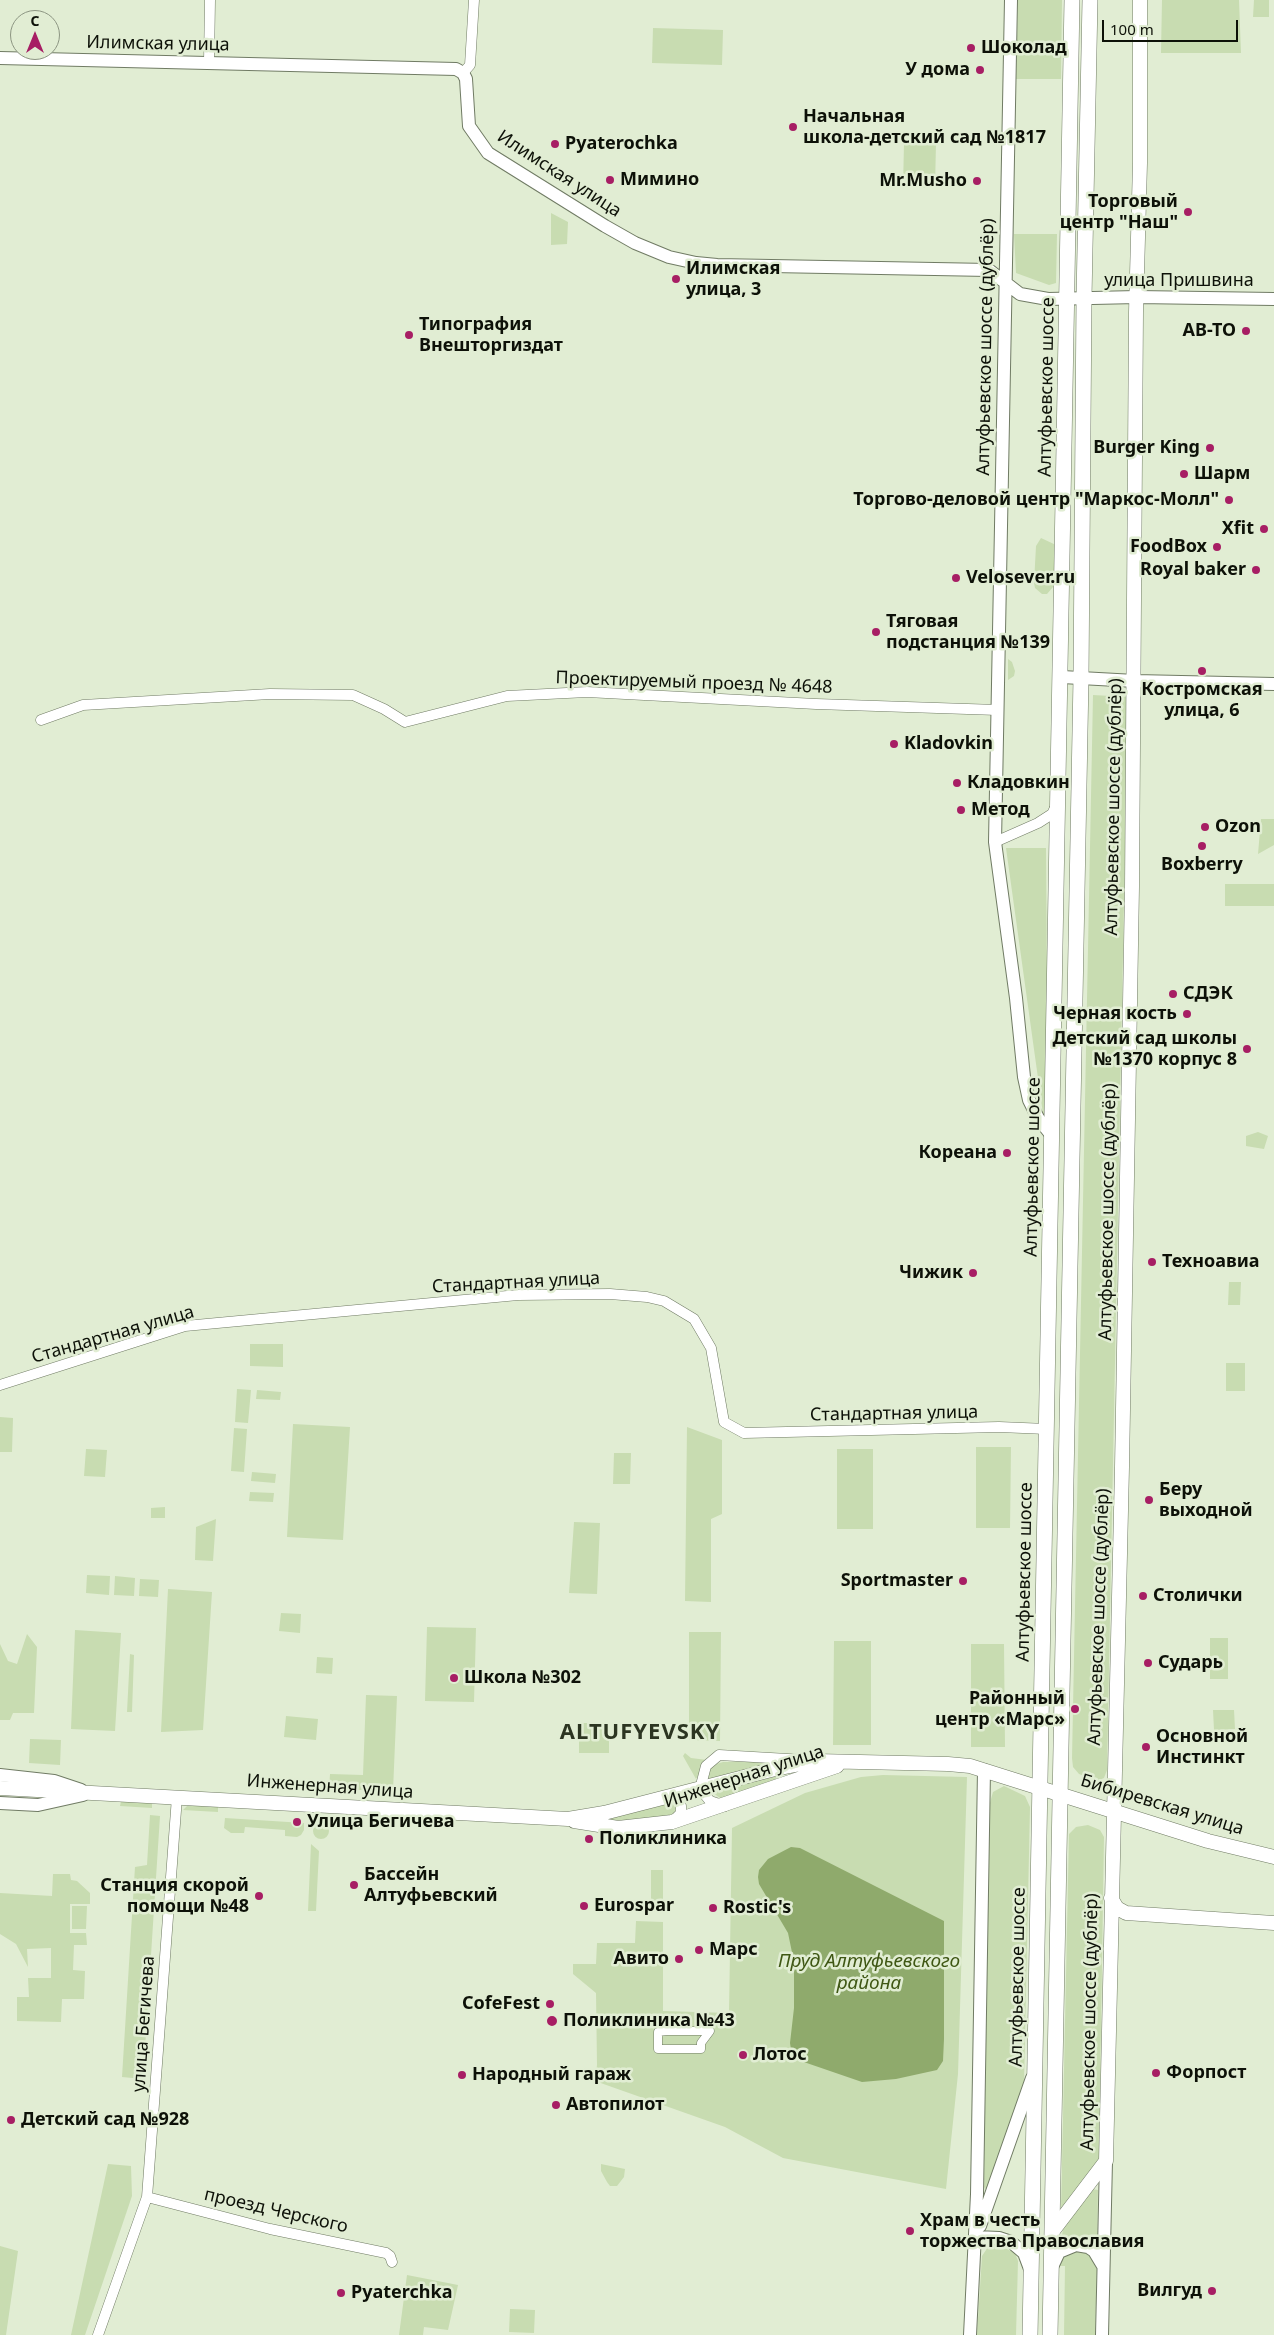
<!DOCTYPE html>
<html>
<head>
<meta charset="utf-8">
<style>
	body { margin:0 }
	#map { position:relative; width:1274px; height:2335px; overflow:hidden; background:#e1edd3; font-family:"Noto Sans",sans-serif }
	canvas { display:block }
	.north { position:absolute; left:10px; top:10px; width:50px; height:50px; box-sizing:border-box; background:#e1edd3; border:1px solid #8c9582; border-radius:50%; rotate:0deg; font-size:14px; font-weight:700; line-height:20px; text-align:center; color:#0d1108 }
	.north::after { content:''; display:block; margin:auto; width:18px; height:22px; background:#a71e64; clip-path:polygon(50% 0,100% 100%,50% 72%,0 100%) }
	.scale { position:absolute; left:1102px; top:20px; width:136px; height:22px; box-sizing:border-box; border:2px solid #0d1108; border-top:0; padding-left:6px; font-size:15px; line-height:18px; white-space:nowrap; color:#0d1108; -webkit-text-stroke:4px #e1edd3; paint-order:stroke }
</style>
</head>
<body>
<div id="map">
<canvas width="1274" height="2335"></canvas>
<div class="north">С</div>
<div class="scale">100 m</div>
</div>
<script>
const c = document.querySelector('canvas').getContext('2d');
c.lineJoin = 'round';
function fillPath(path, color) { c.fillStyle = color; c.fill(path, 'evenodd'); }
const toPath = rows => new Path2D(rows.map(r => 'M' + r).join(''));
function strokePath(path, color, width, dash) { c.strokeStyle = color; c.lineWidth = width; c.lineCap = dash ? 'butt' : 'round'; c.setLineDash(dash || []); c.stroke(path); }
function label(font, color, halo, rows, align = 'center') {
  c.font = font + ' "Noto Sans",sans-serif'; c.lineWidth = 5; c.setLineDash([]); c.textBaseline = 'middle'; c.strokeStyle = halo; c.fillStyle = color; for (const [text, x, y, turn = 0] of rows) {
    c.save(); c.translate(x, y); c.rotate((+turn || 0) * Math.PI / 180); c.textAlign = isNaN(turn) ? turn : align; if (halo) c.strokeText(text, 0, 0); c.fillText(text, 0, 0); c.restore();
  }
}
fillPath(toPath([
	[1018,0,1062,0,1061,79,1016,79],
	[1162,0,1239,0,1241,53,1161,53],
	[1254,0,1269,0,1269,17,1253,17],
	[653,28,723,30,722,65,652,63],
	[904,143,936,143,935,188,903,188],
	[551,213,568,222,567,244,551,245],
	[1014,234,1057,234,1056,283,1049,285,1016,273],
	[1041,538,1056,545,1057,555,1053,587,1047,594,1042,594,1035,588,1034,583,1036,546],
	[1008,659,1012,662,1015,671,1014,676,1008,680],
	[1093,695,1128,697,1107,1770,1104,1778,1097,1781,1079,1774,1073,1767,1072,1758],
	[1261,819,1274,819,1274,845,1258,854],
	[1006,848,1046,848,1048,1117,1043,1114],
	[1225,884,1274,884,1274,906,1225,906],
	[1258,1132,1268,1136,1264,1149,1246,1146,1246,1136],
	[1229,1282,1241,1282,1240,1305,1228,1305],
	[250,1344,283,1344,283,1367,250,1366],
	[1226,1363,1245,1363,1245,1391,1226,1391],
	[237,1389,251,1390,248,1423,235,1422],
	[257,1390,281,1392,280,1400,256,1399],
	[0,1417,13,1418,12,1452,0,1452],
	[293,1424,350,1427,343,1540,287,1537],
	[687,1427,722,1440,722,1514,711,1519,711,1602,685,1601],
	[234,1428,247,1429,244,1472,231,1471],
	[976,1447,1011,1447,1010,1528,976,1528],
	[86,1449,107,1450,105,1477,84,1476],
	[837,1449,873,1449,873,1529,837,1529],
	[614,1453,631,1453,630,1484,613,1484],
	[252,1472,276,1474,275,1483,251,1481],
	[250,1492,274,1493,273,1502,249,1501],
	[165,1507,165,1518,151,1518,151,1508],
	[216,1519,213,1561,195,1560,196,1527],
	[574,1522,600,1523,597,1594,569,1593],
	[87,1575,110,1576,109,1595,86,1593],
	[115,1576,135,1578,134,1596,114,1595],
	[140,1579,159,1580,158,1597,139,1596],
	[168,1589,212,1592,203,1730,161,1732],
	[281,1613,301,1614,300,1633,279,1631],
	[427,1627,476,1628,474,1702,425,1701],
	[75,1630,121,1633,115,1731,71,1729],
	[689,1632,721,1632,720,1741,689,1740],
	[27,1634,37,1647,34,1713,13,1713,10,1720,0,1720,0,1644,8,1661,17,1664],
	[1210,1638,1228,1638,1228,1679,1210,1679],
	[834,1641,871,1641,871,1745,833,1745],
	[971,1644,1004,1644,1005,1747,971,1747],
	[130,1654,134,1655,132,1712,127,1712],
	[317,1657,333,1658,332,1674,316,1673],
	[366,1695,397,1696,393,1791,329,1789,330,1774,363,1775],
	[1213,1710,1234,1710,1235,1729,1214,1730],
	[286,1716,318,1719,316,1740,284,1737],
	[579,1723,609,1723,609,1753,579,1753],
	[30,1739,61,1740,60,1765,29,1763],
	[685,1753,691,1758,707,1760,696,1779,683,1756],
	[723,1762,768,1762,769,1763,707,1780,708,1771,713,1765],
	[776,1775,776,1780,728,1798,720,1798,709,1790],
	[883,1775,967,1777,958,2074,946,2189,783,2158,725,2127,595,2081,597,2065,596,1993,573,1974,573,1964,596,1964,597,1943,635,1943,636,1921,663,1922,663,2011,729,2013,732,1828,805,1793,861,1777],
	[1004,1786,1025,1796,1030,1807,1024,2085,987,2191,984,2187,989,1806,993,1792],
	[121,1801,152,1803,152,1808,120,1806],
	[671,1802,676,1808,673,1815,629,1821,594,1819],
	[188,1805,218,1806,218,1812,183,1810],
	[150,1815,160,1816,143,2079,122,2077,135,1867,147,1865],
	[225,1818,304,1823,304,1830,301,1835,297,1837,285,1836,285,1830,245,1827,244,1833,231,1833,224,1828],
	'313 1831a8 8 0 1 1 16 0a8 8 0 1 1-16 0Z',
	[1088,1825,1100,1830,1104,1837,1099,2159,1061,2212,1069,1834,1076,1827],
	[311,1844,319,1851,316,1911,308,1911],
	[651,1870,663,1870,663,1912,651,1912],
	[53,1874,70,1874,71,1880,77,1881,90,1893,90,1904,70,1904,70,1933,86,1933,87,1945,74,1945,73,1970,85,1971,84,1999,62,1999,61,2022,17,2021,17,1997,29,1997,28,1978,51,1978,51,1948,27,1949,28,1967,16,1944,0,1934,0,1893,52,1896],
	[72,1906,87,1906,86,1929,72,1929],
	[108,2164,131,2166,132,2196,85,2335,71,2335],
	[601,2164,625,2169,624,2177,617,2186,610,2186,607,2182,601,2171],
	[1092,2189,1098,2190,1097,2248,1060,2246,1064,2224],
	[1004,2243,1003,2247,1015,2253,1018,2261,1016,2335,977,2335,982,2256,990,2244],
	[0,2246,18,2251,6,2335,0,2335],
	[1079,2249,1092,2255,1097,2267,1095,2335,1064,2335,1065,2266,1059,2266,1063,2254],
	[407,2275,458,2285,448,2330,424,2327,423,2335,399,2335],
	[510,2309,535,2310,534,2333,509,2332]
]), '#c8dcb1');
fillPath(toPath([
	[791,1847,800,1848,944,1921,944,2039,943,2061,937,2070,896,2079,862,2082,798,2060,792,2056,790,2043,794,2008,794,1962,788,1933,759,1884,758,1877,759,1870,768,1859]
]), '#8faa6c');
const pedestrian = toPath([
	[667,2031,710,2031,701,2043,701,2049,658,2049,658,2032,667,2031]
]);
const minor = toPath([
	[209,62,210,0],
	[463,73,470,65,474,0],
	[41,720,83,705,270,694,353,695,384,709,405,722,507,696,587,692,816,704,998,710],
	[995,842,1038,823,1052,814,1057,804],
	[0,1385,185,1326,518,1295,610,1294,647,1297,664,1301,694,1319,711,1348,724,1422,744,1433,999,1427,1047,1429],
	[669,1796,678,1799,681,1806,681,1813,673,1821],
	[725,1806,710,1801,700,1789,706,1766,719,1755,805,1760],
	[147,2197,270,2229,386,2253,390,2256,392,2262],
	[98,2335,147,2197,177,1797]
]);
const tertiary = toPath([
	[1011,0,995,842,1016,998,1024,1077,1029,1100,1038,1118,1052,1136],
	[0,58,456,69,463,73,466,79,469,126,488,153,605,226,635,243,669,257,696,263,717,265,989,270,1020,294,1048,299,1137,297,1274,299],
	[1062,677,1135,681,1274,684],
	[0,1775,54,1781,81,1790],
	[0,1803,38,1805,83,1795],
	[980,2226,1032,2078],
	[976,2237,999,2238,1011,2242,1024,2253,1030,2269],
	[1052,2267,1059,2252,1076,2245,1088,2247,1094,2251,1103,2266],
	[970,2335,977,2194,984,1770],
	[1102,2335,1106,2161]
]);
const secondary = toPath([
	[0,1788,568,1819,604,1813,775,1769,816,1761,948,1764,970,1766,1208,1841,1274,1857],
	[574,1821,618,1828,672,1822,837,1766],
	[1111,1898,1117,1908,1126,1913,1274,1923],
	[1052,2232,1106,2161,1122,1467,1132,887,1136,312,1140,163,1140,0]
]);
const primary = toPath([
	[1030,2335,1072,0],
	[1050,2335,1081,678,1084,298,1090,0]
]);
strokePath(pedestrian, '#707b64', 9);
strokePath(minor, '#707b64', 11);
strokePath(tertiary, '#707b64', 14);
strokePath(secondary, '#707b64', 15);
strokePath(primary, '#707b64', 16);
strokePath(pedestrian, '#fff', 8);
strokePath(minor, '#fff', 10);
strokePath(tertiary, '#fff', 12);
strokePath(secondary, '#fff', 14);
strokePath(primary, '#fff', 15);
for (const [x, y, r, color] of [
	[971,48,5,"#a71e64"],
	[980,70,5,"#a71e64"],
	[793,127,5,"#a71e64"],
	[555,144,5,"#a71e64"],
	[610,180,5,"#a71e64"],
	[977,181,5,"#a71e64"],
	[1188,212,5,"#a71e64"],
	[676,279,5,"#a71e64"],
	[1246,331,5,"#a71e64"],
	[409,335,5,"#a71e64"],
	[1210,448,5,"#a71e64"],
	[1184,474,5,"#a71e64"],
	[1229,500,5,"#a71e64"],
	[1264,529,5,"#a71e64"],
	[1217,547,5,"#a71e64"],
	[1256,570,5,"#a71e64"],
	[956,578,5,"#a71e64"],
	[876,632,5,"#a71e64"],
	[1202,671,5,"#a71e64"],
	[894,744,5,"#a71e64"],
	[957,783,5,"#a71e64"],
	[961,810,5,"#a71e64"],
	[1205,827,5,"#a71e64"],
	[1202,846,5,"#a71e64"],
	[1173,994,5,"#a71e64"],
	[1187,1014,5,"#a71e64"],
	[1247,1049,5,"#a71e64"],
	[1007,1153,5,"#a71e64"],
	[1152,1262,5,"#a71e64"],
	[973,1273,5,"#a71e64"],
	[1149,1500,5,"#a71e64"],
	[963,1581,5,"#a71e64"],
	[1143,1596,5,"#a71e64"],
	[1148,1663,5,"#a71e64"],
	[454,1678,5,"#a71e64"],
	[1075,1709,5,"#a71e64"],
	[1146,1747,5,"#a71e64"],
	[297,1822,5,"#a71e64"],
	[589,1839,5,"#a71e64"],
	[354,1885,5,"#a71e64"],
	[259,1896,5,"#a71e64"],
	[584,1906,5,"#a71e64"],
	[713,1908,5,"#a71e64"],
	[699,1950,5,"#a71e64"],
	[679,1959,5,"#a71e64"],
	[550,2004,5,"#a71e64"],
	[552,2021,6,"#a71e64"],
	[743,2055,5,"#a71e64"],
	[1156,2073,5,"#a71e64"],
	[462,2075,5,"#a71e64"],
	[556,2105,5,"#a71e64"],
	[11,2120,5,"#a71e64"],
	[910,2231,5,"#a71e64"],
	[1212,2291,5,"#a71e64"],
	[341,2293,5,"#a71e64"]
]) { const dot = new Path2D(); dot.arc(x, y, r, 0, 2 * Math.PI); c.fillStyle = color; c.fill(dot); strokePath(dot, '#e1edd3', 2); }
label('18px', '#0d1108', '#e1edd3', [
	["Илимская улица",158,44,1],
	["Илимская улица",559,174,33],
	["улица Пришвина",1179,281],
	["Алтуфьевское шоссе (дублёр)",986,347,-89],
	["Алтуфьевское шоссе",1047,387,-89],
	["Проектируемый проезд № 4648",694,683,2],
	["Алтуфьевское шоссе (дублёр)",1114,807,-89],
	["Алтуфьевское шоссе",1033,1167,-89],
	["Алтуфьевское шоссе (дублёр)",1108,1212,-89],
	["Стандартная улица",516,1283,-3],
	["Стандартная улица",113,1335,-16],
	["Стандартная улица",894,1414,-1],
	["Алтуфьевское шоссе",1025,1572,-89],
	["Алтуфьевское шоссе (дублёр)",1099,1617,-88],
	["Инженерная улица",744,1777,-18],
	["Инженерная улица",330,1787,4],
	["Бибиревская улица",1162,1805,17],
	["Алтуфьевское шоссе",1018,1977,-89],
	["Алтуфьевское шоссе (дублёр)",1090,2022,-89],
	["улица Бегичева",144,2024,-86],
	["проезд Черского",276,2211,13]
]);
label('bold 18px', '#0d1108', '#e1edd3', [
	["Шоколад",981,48],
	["У дома",970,70,"right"],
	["Начальная",803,117],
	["школа-детский сад №1817",803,138],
	["Pyaterochka",565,144],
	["Мимино",620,180],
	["Mr.Musho",967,181,"right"],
	["Торговый",1178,202,"right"],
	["центр \"Наш\"",1178,223,"right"],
	["Илимская",686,269],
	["улица, 3",686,290],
	["Типография",419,325],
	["Внешторгиздат",419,346],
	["АВ-ТО",1236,331,"right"],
	["Burger King",1200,448,"right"],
	["Шарм",1194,474],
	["Торгово-деловой центр \"Маркос-Молл\"",1219,500,"right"],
	["Xfit",1254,529,"right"],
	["FoodBox",1207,547,"right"],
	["Royal baker",1246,570,"right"],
	["Velosever.ru",966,578],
	["Тяговая",886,622],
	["подстанция №139",886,643],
	["Костромская",1202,690,"center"],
	["улица, 6",1202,711,"center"],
	["Kladovkin",904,744],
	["Кладовкин",967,783],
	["Метод",971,810],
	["Ozon",1215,827],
	["Boxberry",1202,865,"center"],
	["СДЭК",1183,994],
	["Черная кость",1177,1014,"right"],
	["Детский сад школы",1237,1039,"right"],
	["№1370 корпус 8",1237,1060,"right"],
	["Кореана",997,1153,"right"],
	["Техноавиа",1162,1262],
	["Чижик",963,1273,"right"],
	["Беру",1159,1490],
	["выходной",1159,1511],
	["Sportmaster",953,1581,"right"],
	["Столички",1153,1596],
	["Сударь",1158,1663],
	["Школа №302",464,1678],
	["Районный",1065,1699,"right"],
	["центр «Марс»",1065,1720,"right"],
	["Основной",1156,1737],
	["Инстинкт",1156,1758],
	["Улица Бегичева",307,1822],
	["Поликлиника",599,1839],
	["Бассейн",364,1875],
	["Алтуфьевский",364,1896],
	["Станция скорой",249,1886,"right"],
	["помощи №48",249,1907,"right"],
	["Eurospar",594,1906],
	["Rostic's",723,1908],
	["Марс",709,1950],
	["Авито",669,1959,"right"],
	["CofeFest",540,2004,"right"],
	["Поликлиника №43",563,2021],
	["Лотос",753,2055],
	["Форпост",1166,2073],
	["Народный гараж",472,2075],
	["Автопилот",566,2105],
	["Детский сад №928",21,2120],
	["Храм в честь",920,2221],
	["торжества Православия",920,2242],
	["Вилгуд",1202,2291,"right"],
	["Pyaterchka",351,2293]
], 'left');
label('italic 19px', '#3f5714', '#e1edd3', [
	["Пруд Алтуфьевского",869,1962],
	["района",869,1984]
]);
c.letterSpacing = '1px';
label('bold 22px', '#2c3521', '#e1edd3', [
	["ALTUFYEVSKY",640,1733]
]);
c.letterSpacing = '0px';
</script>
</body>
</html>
